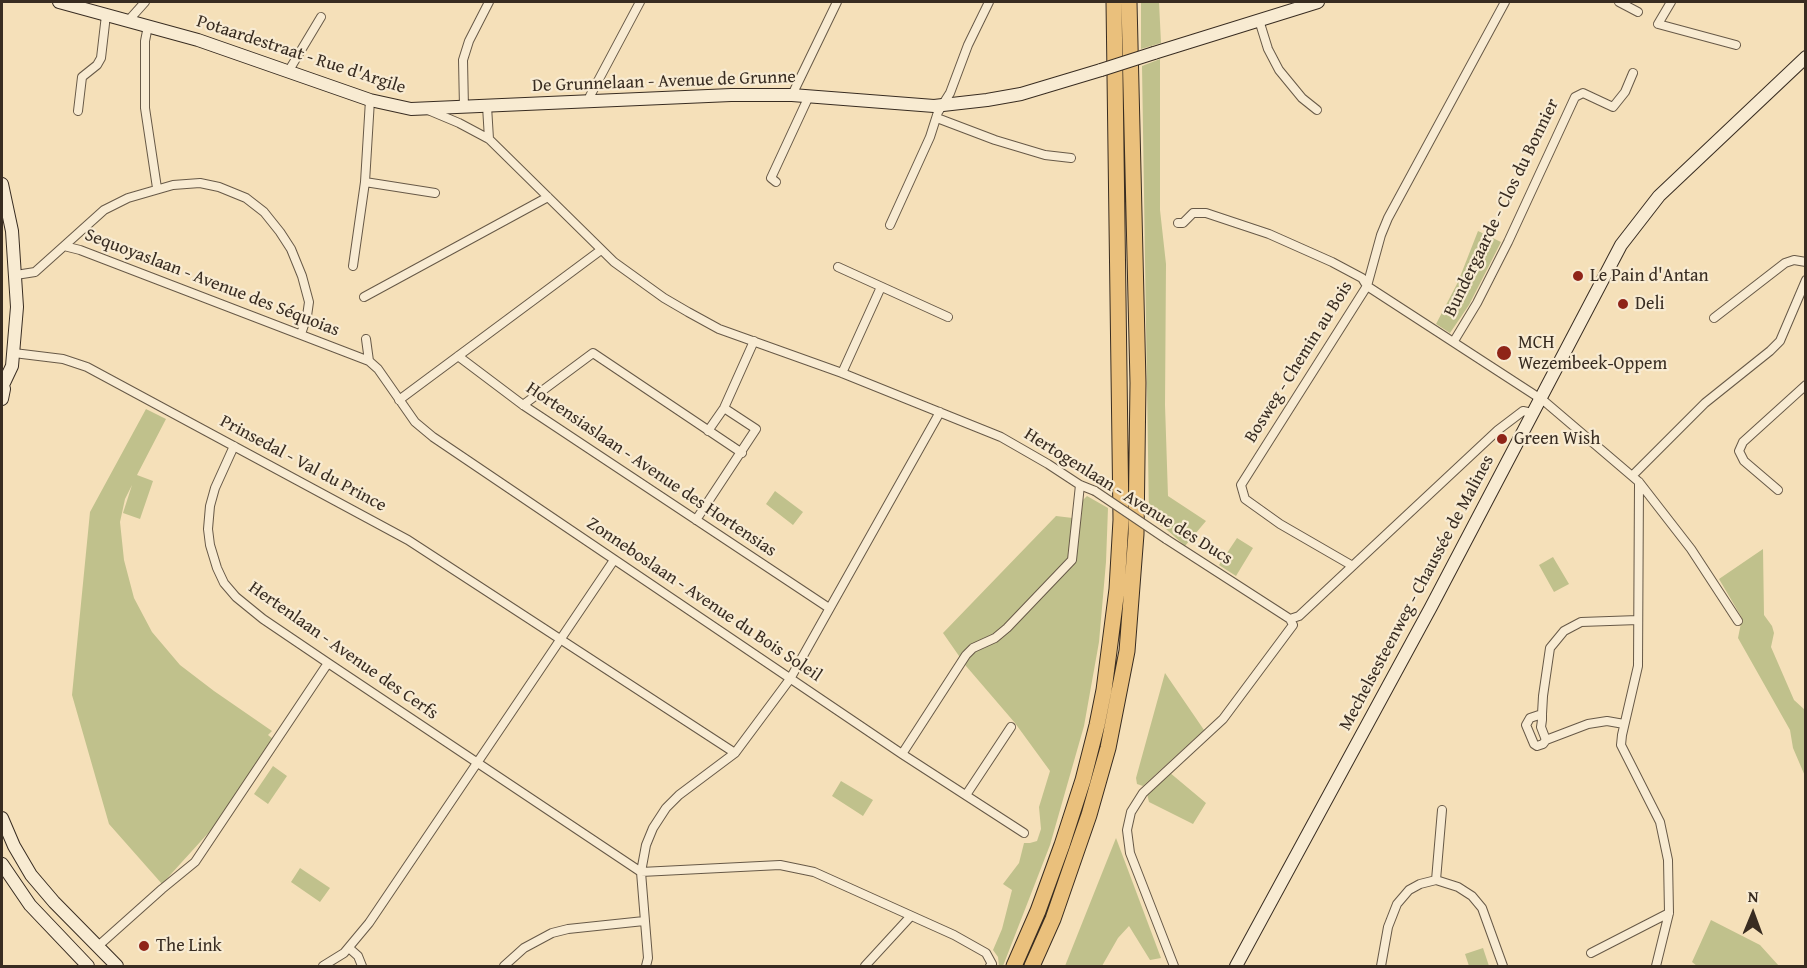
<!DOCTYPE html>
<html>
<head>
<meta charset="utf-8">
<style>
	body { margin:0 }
	#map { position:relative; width:1807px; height:968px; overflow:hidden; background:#f5e0b9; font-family:"Gentium Book Plus",serif }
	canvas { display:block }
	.frame { position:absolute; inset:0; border:3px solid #382c21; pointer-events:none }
	.north { position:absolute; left:1723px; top:884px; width:60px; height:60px; -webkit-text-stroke:4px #f8ebd2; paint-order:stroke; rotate:1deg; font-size:16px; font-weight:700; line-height:24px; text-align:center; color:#382c21 }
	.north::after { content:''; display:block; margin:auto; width:21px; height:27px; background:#382c21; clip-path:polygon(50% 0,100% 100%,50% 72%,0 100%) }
</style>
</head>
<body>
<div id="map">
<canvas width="1807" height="968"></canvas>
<div class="frame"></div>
<div class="north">N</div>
</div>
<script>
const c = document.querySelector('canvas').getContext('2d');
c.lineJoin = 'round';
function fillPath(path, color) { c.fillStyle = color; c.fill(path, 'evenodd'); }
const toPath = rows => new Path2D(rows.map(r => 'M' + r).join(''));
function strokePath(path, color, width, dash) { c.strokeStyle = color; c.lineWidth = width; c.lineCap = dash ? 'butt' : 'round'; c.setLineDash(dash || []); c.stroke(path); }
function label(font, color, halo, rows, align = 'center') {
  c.font = font + ' "Gentium Book Plus",serif'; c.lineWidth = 4.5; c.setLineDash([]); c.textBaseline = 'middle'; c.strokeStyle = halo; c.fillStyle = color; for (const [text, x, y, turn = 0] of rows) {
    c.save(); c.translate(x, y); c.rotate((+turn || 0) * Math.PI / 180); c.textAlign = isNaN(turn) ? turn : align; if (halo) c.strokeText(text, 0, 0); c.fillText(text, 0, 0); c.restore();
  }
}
fillPath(toPath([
	[1141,2,1159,2,1161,43,1141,49],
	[1160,59,1160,210,1166,264,1165,405,1168,496,1206,521,1185,546,1166,529,1149,517,1142,66],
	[1478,231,1501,242,1469,305,1450,333,1436,324,1458,282],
	[146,409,166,419,137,475,153,481,140,519,123,513,132,485,125,499,120,522,124,560,134,598,152,632,180,665,214,691,272,731,268,735,273,739,211,830,162,884,109,824,72,695,90,512],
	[775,491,803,512,793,525,766,504],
	[1087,496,1108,508,1106,562,1099,642,1084,726,1050,845,1003,966,999,966,998,957,993,950,1002,929,1012,890,1003,884,1019,863,1024,843,1030,843,1037,841,1041,829,1039,807,1050,771,1015,723,966,666,943,633,1056,516,1081,519,1083,500],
	[1237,538,1253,548,1236,576,1219,565],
	[1763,549,1764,615,1772,626,1774,633,1771,647,1794,700,1805,710,1805,776,1793,748,1790,730,1738,638,1742,618,1719,579],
	[1553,557,1569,584,1554,592,1539,565],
	[1165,673,1204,730,1143,786,1137,784,1136,778],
	[273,766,287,776,268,804,254,794],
	[1169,772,1206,803,1193,824,1149,802,1147,794],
	[841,781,873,800,863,816,832,796],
	[1116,838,1161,958,1150,960,1129,926,1118,938,1102,966,1065,966],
	[300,868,330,888,320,902,291,882],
	[1711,920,1760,945,1779,966,1697,966,1692,962],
	[1483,948,1489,966,1469,966,1465,954]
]), '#c0c18c');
const street = toPath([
	[1619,2,1638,12],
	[1671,2,1658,24,1736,45],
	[1259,20,1268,49,1279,70,1302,98,1317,110],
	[128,21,145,2],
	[148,26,145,41,145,108,157,188],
	[288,72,321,17],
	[792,95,837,2],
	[589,102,590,96,640,2],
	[487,106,489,139],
	[464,108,463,60,469,41,489,2],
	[428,110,459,123,489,139,614,262,664,298,688,312,719,329,842,373,1001,437,1048,464,1080,485,1095,491],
	[78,111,82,77,97,65,101,58,106,15],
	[937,118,995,140,1045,155,1071,158],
	[365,182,435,193],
	[776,182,771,178,809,96],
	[1178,223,1183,223,1193,213,1206,213,1269,234,1332,262,1362,278,1367,286,1544,401,1639,482,1691,549,1738,621],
	[890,225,930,137,938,112,950,93,968,45,989,2],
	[64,246,104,210,128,198,173,185,200,183,219,187,246,198,264,212,280,232,291,249,302,276,309,302,307,316,301,334],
	[353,266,365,182,370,100],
	[838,267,948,317],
	[16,275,35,272,64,246,80,250,369,361,378,369,415,422,433,437,902,754,1024,833],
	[364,297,548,197],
	[1714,318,1785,263,1794,260,1806,262],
	[366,339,369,361],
	[1454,341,1477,303,1508,242,1575,97,1583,93,1613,107,1625,92,1633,73],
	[14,353,63,359,87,367,408,540,735,753],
	[458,356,523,405,829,608],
	[842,373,881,287],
	[399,400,601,250],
	[523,405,593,353,742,453],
	[708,431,724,408,754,341],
	[234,446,215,488,210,506,208,529,210,545,217,568,224,583,236,597,263,619,328,663,641,872],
	[1633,475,1705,403,1770,351,1780,341,1806,280],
	[1639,482,1638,666,1622,735,1621,745,1660,822,1668,860,1669,913,1656,966],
	[1778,490,1744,461,1739,451,1743,442,1806,385],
	[696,520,756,429,724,408],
	[1166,539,1290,619,1299,616,1498,430,1523,411,1532,413],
	[1351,565,1280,524,1245,499,1241,485,1367,286,1381,235,1388,218,1505,2],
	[1542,714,1530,718,1526,725,1534,744,1537,746,1543,744,1546,740,1541,727,1542,720,1542,714,1543,696,1550,648,1564,631,1581,622,1638,620],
	[1546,740,1588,724,1607,721,1624,724],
	[902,754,966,655,973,648,995,638,1007,628,1072,560,1080,485],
	[966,795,1011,727],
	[641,872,780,865,814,872,954,935,986,953,992,964,990,966],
	[1436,880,1442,810],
	[97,947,162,889,195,862,328,663],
	[349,948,358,956,362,966],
	[1591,953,1669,913],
	[323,966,344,953,369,923,614,560],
	[504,966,524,948,552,933,568,929,644,921],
	[646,966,648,958,641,872,646,845,653,828,666,808,679,795,735,753,790,679,940,412],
	[865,966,910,917],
	[1174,966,1130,853,1127,830,1131,812,1143,793,1223,719,1293,625,1290,619],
	[1381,966,1388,927,1397,904,1409,890,1420,884,1436,880,1458,887,1472,896,1482,908,1503,966]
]);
const secondary = toPath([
	[59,2,198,40,370,100,411,109,731,95,792,95,934,106,987,100,1021,94,1101,70],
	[1154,53,1318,2],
	[2,184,12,231,17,307,12,366,3,385],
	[2,383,4,389,2,399],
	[2,818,14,846,31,875,54,902,117,966],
	[2,864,30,905,88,966],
	[1236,966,1431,607,1621,245,1659,196,1806,57]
]);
const highway = toPath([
	[1014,966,1038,911,1062,845,1083,780,1097,725,1104,690,1117,589,1121,520,1114,2],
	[1032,966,1053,919,1089,815,1108,748,1127,651,1136,534,1138,383,1129,2]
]);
strokePath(street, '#675947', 10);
strokePath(secondary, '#382c21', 14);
strokePath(highway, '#382c21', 17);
strokePath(street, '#f8ebd2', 8);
strokePath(secondary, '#f8ebd2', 12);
strokePath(highway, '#eac07c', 15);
const streetBridge = toPath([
	[1095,491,1166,539]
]);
const secondaryBridge = toPath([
	[1101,70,1154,53]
]);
strokePath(streetBridge, '#675947', 10, []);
strokePath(secondaryBridge, '#382c21', 14, []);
strokePath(streetBridge, '#f8ebd2', 8);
strokePath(secondaryBridge, '#f8ebd2', 12);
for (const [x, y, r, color] of [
	[1578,276,6,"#8f2418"],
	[1623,304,6,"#8f2418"],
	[1504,353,8,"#8f2418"],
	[1502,439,6,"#8f2418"],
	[144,946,6,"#8f2418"]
]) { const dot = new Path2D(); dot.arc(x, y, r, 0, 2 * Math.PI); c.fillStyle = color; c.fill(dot); strokePath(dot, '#f8ebd2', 2); }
label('18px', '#382c21', '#f8ebd2', [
	["Potaardestraat - Rue d'Argile",301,55,18],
	["De Grunnelaan - Avenue de Grunne",664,82,-2],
	["Bundergaarde - Clos du Bonnier",1502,208,-64],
	["Sequoyaslaan - Avenue des Séquoias",212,283,21],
	["Bosweg - Chemin au Bois",1299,362,-58],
	["Prinsedal - Val du Prince",303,464,28],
	["Hortensiaslaan - Avenue des Hortensias",651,470,34],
	["Hertogenlaan - Avenue des Ducs",1128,497,32],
	["Mechelsesteenweg - Chaussée de Malines",1417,593,-62],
	["Zonneboslaan - Avenue du Bois Soleil",704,600,34],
	["Hertenlaan - Avenue des Cerfs",343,651,35]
]);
label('18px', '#382c21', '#f8ebd2', [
	["Le Pain d'Antan",1590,276],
	["Deli",1635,304],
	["MCH",1518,343],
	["Wezembeek-Oppem",1518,364],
	["Green Wish",1514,439],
	["The Link",156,946]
], 'left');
</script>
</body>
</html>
